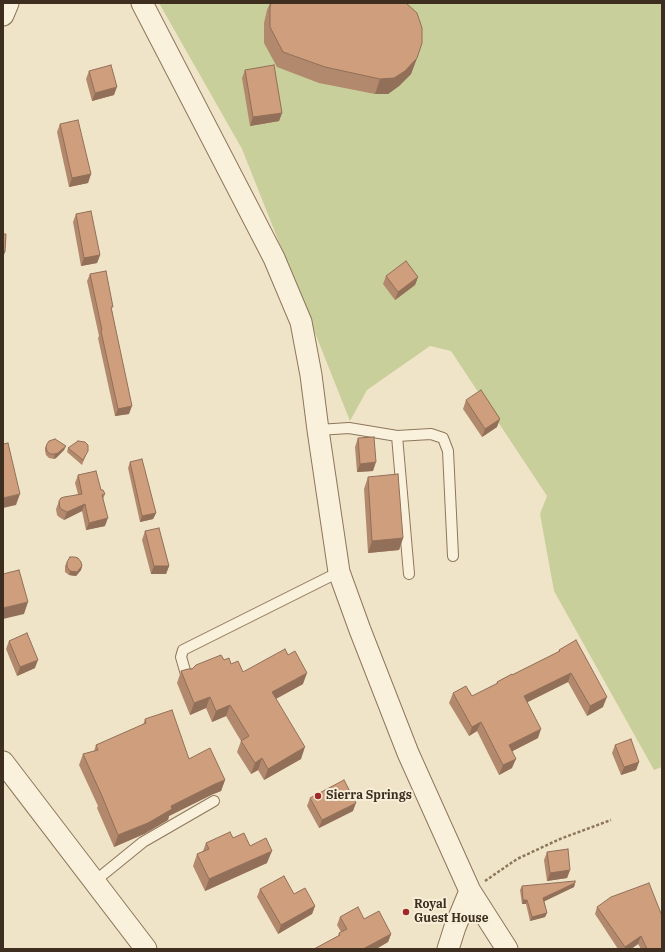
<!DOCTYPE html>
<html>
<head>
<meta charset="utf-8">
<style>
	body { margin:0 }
	#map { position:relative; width:665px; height:952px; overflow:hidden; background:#f0e4c8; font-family:"IBM Plex Serif",serif }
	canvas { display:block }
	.frame { position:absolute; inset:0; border:4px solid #3d2e20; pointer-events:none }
</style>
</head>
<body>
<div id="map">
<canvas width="665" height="952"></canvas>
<div class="frame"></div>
</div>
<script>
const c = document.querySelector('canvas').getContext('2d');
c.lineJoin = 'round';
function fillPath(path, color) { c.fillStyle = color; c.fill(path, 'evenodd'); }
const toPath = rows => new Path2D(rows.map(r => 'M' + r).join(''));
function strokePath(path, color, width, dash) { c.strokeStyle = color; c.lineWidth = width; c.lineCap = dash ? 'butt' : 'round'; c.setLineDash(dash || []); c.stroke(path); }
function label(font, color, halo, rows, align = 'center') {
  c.font = font + ' "IBM Plex Serif",serif'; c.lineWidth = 4; c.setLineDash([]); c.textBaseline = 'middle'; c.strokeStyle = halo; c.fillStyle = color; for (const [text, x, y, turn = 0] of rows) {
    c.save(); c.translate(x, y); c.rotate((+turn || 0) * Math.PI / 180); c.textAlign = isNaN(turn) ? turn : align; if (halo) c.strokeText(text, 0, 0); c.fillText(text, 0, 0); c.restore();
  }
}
fillPath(toPath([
	[159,3,662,3,662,767,654,770,554,591,540,514,547,496,451,351,430,346,367,390,350,421,242,149]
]), '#c9cf9b');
const lane = toPath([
	[318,430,349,428,397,436,431,434,443,438,448,451,453,556],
	[397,436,409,574],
	[186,674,181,657,183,650,339,572],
	[95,881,143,842,214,801]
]);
const street = toPath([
	[142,3,274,258,301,322,311,375,318,430,339,572,360,630,408,753,470,891,507,949],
	[3,15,8,3],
	[3,762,146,949],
	[448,949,455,927,470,891]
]);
strokePath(lane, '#8d765c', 12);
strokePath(street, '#8d765c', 23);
strokePath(toPath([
	[485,881,517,859,560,839,611,820]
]), '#8d765c', 2.5, [3, 2]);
strokePath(lane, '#faf1dc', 10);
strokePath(street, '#faf1dc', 21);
fillPath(toPath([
	[270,3,406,3,417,58,411,74,399,86,388,94,375,94,319,83,277,67,264,43,264,23,267,10],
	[245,70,282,113,279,121,250,126,242,78],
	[89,71,114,95,92,101,86,79],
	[60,124,91,174,88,183,69,187,57,132],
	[76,214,100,255,97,263,81,266,73,222],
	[90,274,112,310,129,414,115,416,98,338,99,336,87,281],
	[386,276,418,277,415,285,395,300,383,284],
	[466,400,497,427,482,437,463,409],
	[358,438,373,471,357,472,355,447],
	[47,444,66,446,64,450,56,458,54,459,49,458,46,455,45,451,45,448],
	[68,448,86,455,82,465,67,452],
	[130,462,156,513,153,519,140,522,128,468],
	[78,475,101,490,105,494,103,499,105,526,86,530,82,511,64,520,59,517,57,515,56,509,59,501,78,494,75,483],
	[368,477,403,538,399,550,368,553,364,489],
	[145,531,169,566,166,574,151,574,142,540],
	[67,562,82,566,81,570,76,576,69,575,65,572,65,566],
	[9,641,35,668,17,676,6,649],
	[559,650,603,707,587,716,568,682,527,702,538,738,512,751,512,768,499,775,477,731,469,736,449,703,453,693,472,696,496,684,497,682,512,675,558,652],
	[224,660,231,664,243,672,303,684,276,699,301,759,264,780,258,770,251,774,237,752,241,741,226,716,212,722,206,708,190,715,177,683,181,671],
	[145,719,189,759,225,780,221,791,211,795,169,816,168,820,144,834,114,847,97,808,98,806,79,765,83,754,94,751,96,745,143,725],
	[615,745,639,762,636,770,621,775,612,753],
	[310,798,353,811,319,828,307,806],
	[233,838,250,846,267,863,205,891,193,866,197,854,203,851,206,843],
	[547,852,570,870,567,878,547,881,544,860],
	[575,883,574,887,544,901,547,913,545,917,530,921,526,904,522,904,520,890,522,886],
	[260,889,294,894,315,906,312,914,278,934,257,897],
	[597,907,661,918,662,949,641,949,638,944,631,949,618,949,595,914],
	[340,917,364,919,391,934,388,942,376,949,314,949,338,936,339,933,341,932,337,925]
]), '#b2896c');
fillPath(toPath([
	[417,58,411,74,399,86,388,94,375,94,380,79],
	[117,87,114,95,92,101,95,93],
	[282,113,279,121,250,126,253,117],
	[91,174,88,183,69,187,72,178],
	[3,252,5,252,3,258],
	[100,255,97,263,81,266,84,258],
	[418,277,415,285,395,300,398,292],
	[132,406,129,414,115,416,118,409],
	[500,419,497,427,482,437,485,429],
	[66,446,64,450,56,458,54,459,55,454],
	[376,462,373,471,357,472,360,464],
	[20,494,16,505,3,508,3,498],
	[85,504,82,511,64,520,67,512],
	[156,513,153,519,140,522,142,516],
	[108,518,105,526,86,530,89,523],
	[403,538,399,550,368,553,372,541],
	[82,566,81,570,76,576,69,575,70,571],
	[154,566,169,566,166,574,151,574],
	[28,602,24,614,3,619,3,608],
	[38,660,35,668,17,676,20,667],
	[307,673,303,684,268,703,272,692],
	[571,673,568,682,520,706,524,696],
	[210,697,206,708,190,715,194,703],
	[607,697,603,707,587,716,590,706],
	[230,705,226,716,212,722,216,711],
	[481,722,477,731,469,736,472,727],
	[541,729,538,738,505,755,509,745],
	[305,747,301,759,264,780,268,769],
	[262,758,258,770,251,774,255,763],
	[516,759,512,768,499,775,503,765],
	[639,762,636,770,621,775,624,767],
	[225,780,221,791,211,795,169,816,168,820,144,834,114,847,118,835,171,806,215,784],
	[356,803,353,811,319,828,322,820],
	[272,851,267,863,205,891,209,879],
	[570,870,567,878,547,881,550,873],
	[575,883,574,887,541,903,543,898],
	[523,900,527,900,526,904,522,904],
	[315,906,312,914,278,934,281,925],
	[547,913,545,917,530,921,532,917],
	[391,934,388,942,376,949,363,949],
	[641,936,638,944,631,949,625,949,625,947]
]), '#916f58');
const building = toPath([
	[271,3,406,3,417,13,422,28,422,43,417,58,405,71,394,78,380,79,325,67,283,52,270,27,270,8,271,3],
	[111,65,117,87,95,93,89,71,111,65],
	[274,65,282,113,253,117,245,70,274,65],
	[78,120,91,174,72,178,60,124,78,120],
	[91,211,100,255,84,258,76,214,91,211],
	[3,234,6,234,5,252,3,252,3,234],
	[406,261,418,277,398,292,386,276,406,261],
	[106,271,113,307,111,307,132,406,118,409,101,331,102,330,90,274,106,271],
	[481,390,500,419,485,429,466,400,481,390],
	[374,437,376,462,360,464,358,438,374,437],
	[55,439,66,446,58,453,55,454,50,454,47,451,46,447,47,444,49,441,55,439],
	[78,441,85,442,88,445,88,451,83,460,68,448,78,441],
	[8,443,20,494,3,498,3,444,8,443],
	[142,459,156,513,142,516,130,462,142,459],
	[96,471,101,490,103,490,105,494,102,495,108,518,89,523,85,504,67,512,61,509,60,508,59,501,61,498,64,497,82,494,78,475,96,471],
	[398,474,403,538,372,541,368,477,398,474],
	[159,528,169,566,154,566,145,531,159,528],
	[70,557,75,557,78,558,81,562,82,566,77,572,70,571,67,567,67,562,70,557],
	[19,570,28,602,3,608,3,574,19,570],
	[27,633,38,660,20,667,9,641,27,633],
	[576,640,607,697,590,706,571,673,524,696,541,729,509,745,516,759,503,765,481,722,472,727,453,693,466,686,472,696,498,683,497,682,512,674,512,675,560,651,559,650,576,640],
	[285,649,288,655,295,651,307,673,272,692,305,747,268,769,262,758,255,763,241,741,249,736,230,705,216,711,210,697,194,703,181,671,188,669,192,669,196,665,221,655,224,660,229,658,231,664,238,661,243,672,285,649],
	[172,710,189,759,210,748,225,780,215,784,171,806,172,809,148,823,118,835,102,796,83,754,98,750,96,745,146,723,145,719,172,710],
	[631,739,639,762,624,767,615,745,631,739],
	[344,780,356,803,322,820,310,798,344,780],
	[230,832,233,838,244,833,250,846,266,838,272,851,209,879,197,854,209,849,206,843,230,832],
	[568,849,570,870,550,873,547,852,568,849],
	[284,876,294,894,305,888,315,906,281,925,260,889,284,876],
	[575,881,575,883,543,898,547,913,532,917,527,900,523,900,522,886,575,881],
	[649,883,662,916,661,917,662,920,662,949,647,949,641,936,625,947,597,907,611,897,649,883],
	[358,907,364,919,379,911,391,934,363,949,314,949,340,935,339,933,347,929,340,917,358,907]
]);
fillPath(building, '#cf9f7d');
strokePath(building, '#916f58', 1);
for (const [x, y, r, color] of [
	[318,796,4,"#9e2a2b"],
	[406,912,4,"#9e2a2b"]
]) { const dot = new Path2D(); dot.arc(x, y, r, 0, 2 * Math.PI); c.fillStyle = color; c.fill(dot); strokePath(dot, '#f7eed8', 1.5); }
label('bold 12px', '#3d2e20', '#f7eed8', [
	["Sierra Springs",326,796],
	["Royal",414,905],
	["Guest House",414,919]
], 'left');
</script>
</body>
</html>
